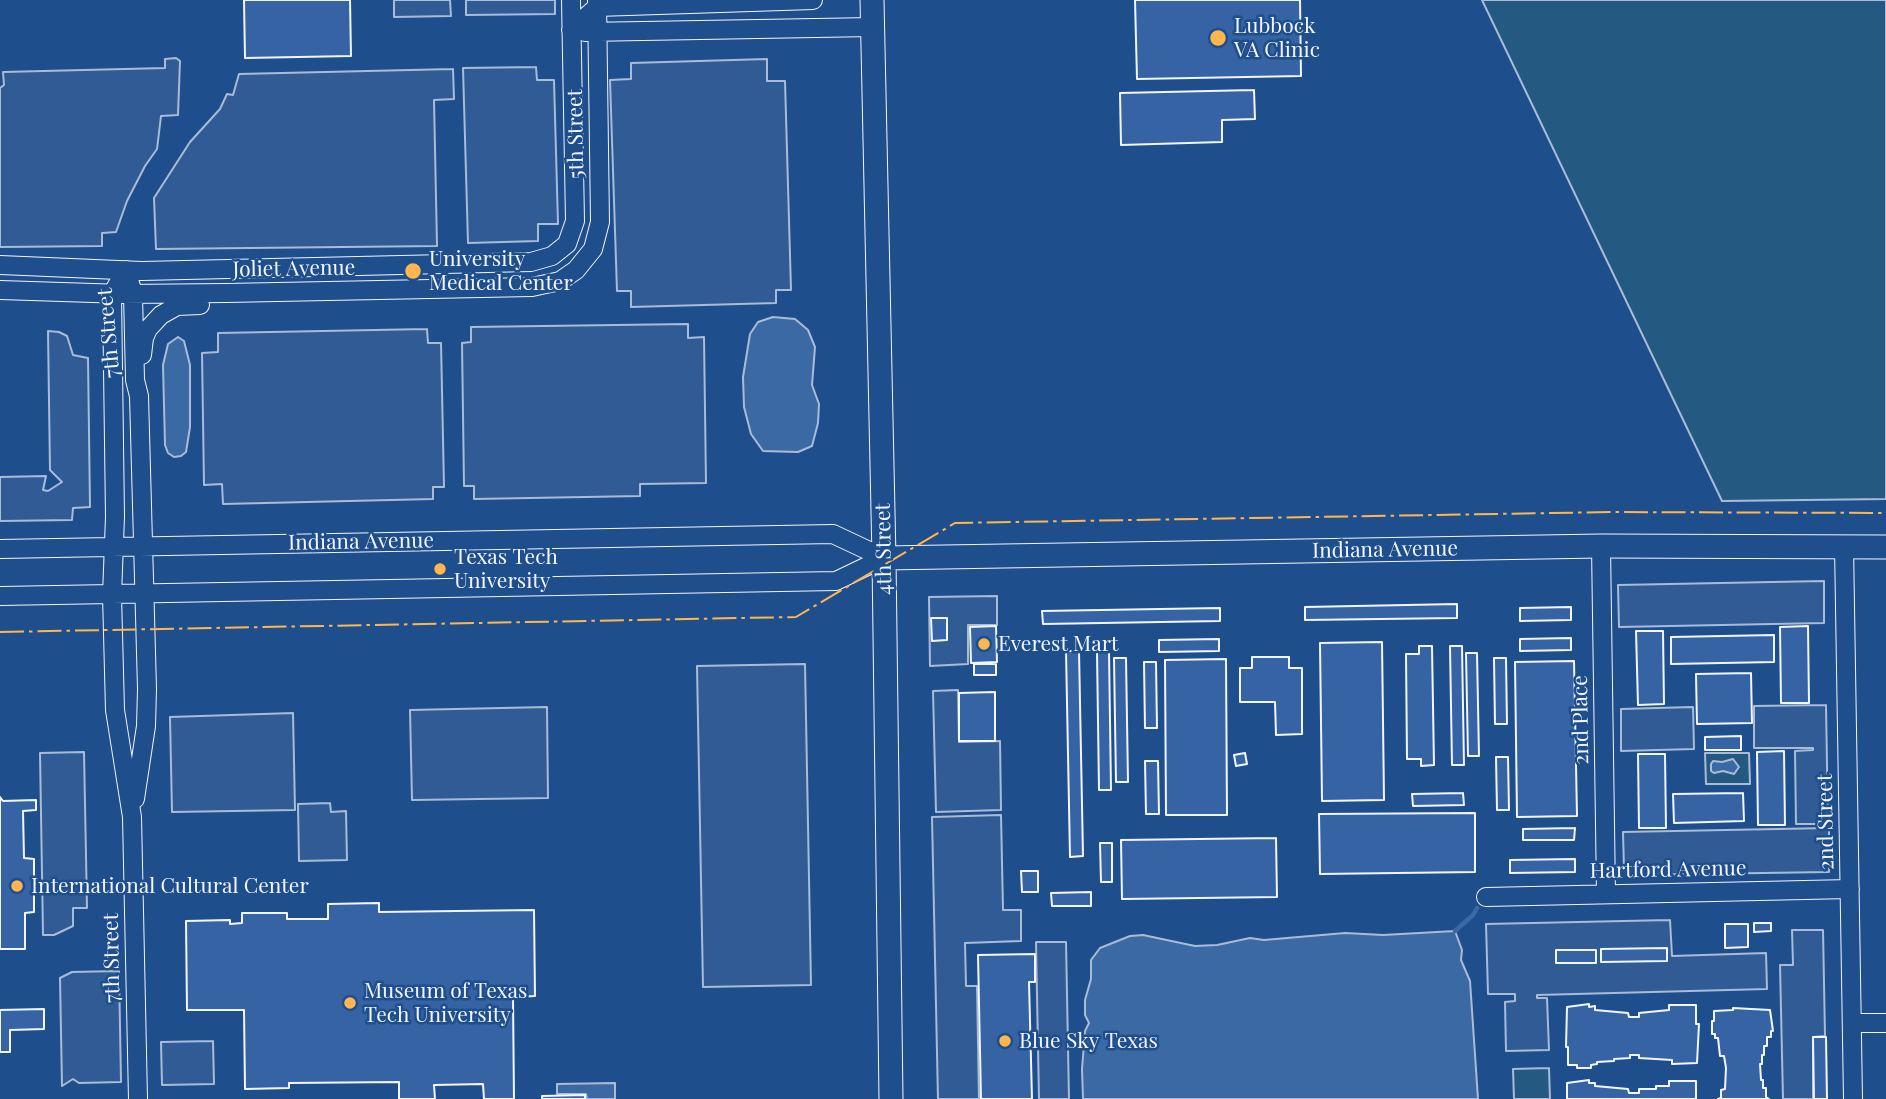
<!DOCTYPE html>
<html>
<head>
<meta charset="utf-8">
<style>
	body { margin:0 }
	canvas { display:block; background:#1f4e8c }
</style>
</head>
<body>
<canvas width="1886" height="1099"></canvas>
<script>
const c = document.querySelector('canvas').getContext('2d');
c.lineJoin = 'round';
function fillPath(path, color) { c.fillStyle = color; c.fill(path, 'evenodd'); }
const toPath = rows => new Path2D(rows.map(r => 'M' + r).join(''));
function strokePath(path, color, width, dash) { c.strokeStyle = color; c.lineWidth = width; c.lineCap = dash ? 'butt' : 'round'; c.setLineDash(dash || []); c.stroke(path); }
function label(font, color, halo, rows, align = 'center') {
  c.font = font + ' "Playfair Display",serif'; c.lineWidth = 5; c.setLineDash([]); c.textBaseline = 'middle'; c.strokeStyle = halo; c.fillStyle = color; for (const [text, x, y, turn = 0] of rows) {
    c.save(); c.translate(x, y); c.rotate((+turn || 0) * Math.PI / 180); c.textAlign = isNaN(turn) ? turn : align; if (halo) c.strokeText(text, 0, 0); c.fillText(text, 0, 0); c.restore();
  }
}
const green = toPath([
	[1482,0,1886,0,1886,499,1722,501,1482,0],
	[1705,753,1749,753,1750,784,1706,784,1705,753],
	[1549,1068,1550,1099,1514,1099,1513,1069,1549,1068]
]);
fillPath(green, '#245a82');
strokePath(green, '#a8bbd7', 2);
const parking = toPath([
	[394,0,450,0,451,16,394,17,394,0],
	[466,0,555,0,555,14,466,15,466,0],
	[176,58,180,61,178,115,161,116,157,149,145,166,127,201,116,232,102,233,102,246,0,247,0,88,4,85,3,72,165,68,165,59,176,58],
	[767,59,767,81,785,81,791,290,776,290,776,303,631,307,631,291,617,291,610,80,631,79,631,63,767,59],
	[536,67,537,80,554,80,558,224,538,224,538,241,468,243,463,68,536,67],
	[453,69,454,99,434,100,437,246,156,249,154,198,190,142,220,109,227,94,233,95,239,74,453,69],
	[688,324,688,338,704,337,706,483,640,484,640,496,474,499,474,486,464,486,462,343,471,342,471,327,688,324],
	[427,329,428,343,441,343,444,487,433,487,433,499,223,504,222,484,204,485,202,353,218,352,218,333,427,329],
	[48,331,59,332,67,336,73,355,88,358,90,507,73,508,72,520,0,521,0,477,46,476,43,490,48,491,62,482,50,470,48,331],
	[1824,581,1824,623,1619,627,1618,585,1824,581],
	[997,596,997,625,968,625,968,664,930,666,929,597,997,596],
	[805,664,811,985,703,987,697,666,805,664],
	[958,690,959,742,1000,741,1001,810,936,812,933,691,958,690],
	[1826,705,1828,824,1796,824,1795,751,1813,750,1813,748,1754,748,1754,706,1826,705],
	[547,707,548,798,412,800,410,710,547,707],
	[1693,707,1694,749,1621,751,1621,709,1693,707],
	[293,713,295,810,172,812,170,717,293,713],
	[84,752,87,908,73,908,73,926,54,935,43,935,40,753,84,752],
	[330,803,331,812,346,811,347,860,299,861,298,804,330,803],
	[1001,815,1003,910,1021,910,1021,941,965,943,966,986,977,986,979,1099,938,1099,932,817,1001,815],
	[1829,828,1829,872,1631,875,1624,870,1623,832,1829,828],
	[1670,920,1672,956,1766,953,1767,989,1537,995,1537,998,1547,998,1549,1050,1506,1051,1505,1002,1515,1001,1515,994,1488,994,1486,924,1670,920],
	[1792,930,1823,930,1825,1036,1813,1037,1813,1099,1783,1099,1780,965,1793,965,1792,930],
	[1036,942,1066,942,1069,1099,1039,1099,1036,942],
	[119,971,121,1082,79,1083,73,1079,62,1086,60,978,72,972,119,971],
	[213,1041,214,1084,162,1085,161,1042,213,1041]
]);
fillPath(parking, '#305b95');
strokePath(parking, '#a8bbd7', 2);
const water = toPath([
	[773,317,795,319,808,330,815,347,812,385,819,404,818,423,812,446,798,452,763,451,751,434,744,407,743,377,750,334,758,322,773,317],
	[178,337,184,341,190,365,190,427,186,452,181,456,174,457,168,453,165,445,163,365,168,344,178,337],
	[1733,759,1739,767,1734,774,1723,771,1714,773,1711,771,1711,764,1713,761,1722,762,1733,759],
	[1455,931,1462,950,1461,960,1470,981,1478,1099,1083,1099,1082,1069,1085,1031,1089,1023,1085,1015,1085,1000,1091,979,1091,960,1100,948,1130,936,1143,935,1195,946,1217,945,1250,938,1264,940,1345,933,1383,935,1455,931],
	[615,1083,615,1099,587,1099,586,1094,557,1094,557,1084,615,1083]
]);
fillPath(water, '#3b69a3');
strokePath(water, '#a8bbd7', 2);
strokePath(toPath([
	[1455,931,1473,915,1477,908]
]), '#3b69a3', 4.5);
const building = toPath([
	[244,0,350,0,351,56,245,58,244,0],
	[1135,0,1300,0,1301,76,1137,79,1135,0],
	[1254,90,1255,119,1222,120,1222,142,1121,145,1120,93,1254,90],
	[1457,604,1457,618,1305,620,1305,607,1457,604],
	[1571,607,1571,620,1520,621,1520,608,1571,607],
	[1220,608,1220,621,1043,624,1042,611,1220,608],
	[931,618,947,618,947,640,932,641,931,618],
	[996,626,997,662,971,663,970,627,996,626],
	[1808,626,1809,703,1781,703,1780,627,1808,626],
	[1636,631,1663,631,1664,704,1638,705,1636,631],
	[1774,635,1774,662,1671,664,1671,637,1774,635],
	[1571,638,1571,650,1520,651,1520,639,1571,638],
	[1219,639,1219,651,1159,652,1159,640,1219,639],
	[1382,642,1384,800,1322,801,1320,643,1382,642],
	[1419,646,1432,646,1434,765,1421,766,1421,759,1407,759,1406,654,1419,654,1419,646],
	[1450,646,1462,646,1464,765,1452,765,1450,646],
	[1066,651,1079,651,1083,856,1070,857,1066,651],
	[1109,651,1111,790,1099,790,1097,652,1109,651],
	[1466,653,1477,653,1479,756,1468,756,1466,653],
	[1252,657,1289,657,1289,668,1302,668,1302,734,1276,735,1275,702,1240,702,1240,668,1252,668,1252,657],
	[1114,658,1126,658,1128,782,1116,782,1114,658],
	[1494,658,1506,658,1507,724,1495,724,1494,658],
	[1226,659,1227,815,1166,815,1165,660,1226,659],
	[1574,661,1577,816,1517,817,1515,662,1574,661],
	[1144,662,1156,662,1157,728,1145,728,1144,662],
	[974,664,996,664,996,675,974,675,974,664],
	[1751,673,1752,723,1697,724,1696,674,1751,673],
	[995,692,995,741,959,741,959,693,995,692],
	[1741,736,1741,750,1705,750,1705,737,1741,736],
	[1784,751,1785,825,1758,825,1757,752,1784,751],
	[1245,753,1247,764,1236,766,1234,755,1245,753],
	[1638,754,1665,754,1666,828,1639,828,1638,754],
	[1496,757,1508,757,1509,810,1497,810,1496,757],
	[1145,761,1158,761,1159,814,1146,814,1145,761],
	[1463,793,1464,805,1413,806,1412,794,1463,793],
	[1743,793,1744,821,1674,823,1673,794,1743,793],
	[0,797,3,801,36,800,36,810,23,811,24,858,34,859,34,912,25,913,25,949,0,949,0,797],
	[1475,813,1475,872,1320,874,1319,814,1475,813],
	[1575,828,1574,840,1523,840,1523,829,1575,828],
	[1276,838,1277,897,1122,899,1121,840,1276,838],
	[1100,843,1112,843,1112,882,1101,882,1100,843],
	[1575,859,1575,872,1510,873,1510,860,1575,859],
	[1021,871,1038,871,1038,892,1022,892,1021,871],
	[1091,892,1091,906,1052,906,1051,893,1091,892],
	[379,903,379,912,534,910,535,996,513,997,514,1099,484,1099,483,1084,434,1085,435,1099,399,1099,399,1082,289,1083,289,1088,245,1089,244,1010,187,1010,186,921,230,920,230,924,242,923,242,913,287,913,287,919,328,919,328,904,379,903],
	[1754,923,1771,923,1771,931,1754,932,1754,923],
	[1725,924,1748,924,1748,947,1725,948,1725,924],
	[1667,948,1667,961,1601,962,1601,949,1667,948],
	[1556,950,1596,950,1596,963,1556,963,1556,950],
	[1035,954,1035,982,1029,982,1032,1099,981,1099,978,955,1035,954],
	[1589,1004,1589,1007,1595,1006,1595,1010,1628,1013,1629,1017,1639,1017,1639,1013,1669,1010,1669,1005,1696,1005,1696,1024,1699,1024,1697,1063,1672,1064,1672,1060,1639,1058,1639,1055,1630,1055,1630,1058,1614,1059,1614,1061,1597,1062,1597,1064,1591,1065,1591,1068,1577,1068,1577,1065,1568,1065,1568,1047,1566,1047,1567,1007,1589,1004],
	[1733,1008,1770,1010,1773,1031,1771,1031,1771,1037,1767,1037,1767,1046,1764,1046,1764,1055,1762,1055,1762,1064,1760,1064,1761,1080,1763,1080,1763,1088,1766,1088,1766,1097,1769,1099,1718,1099,1721,1098,1721,1090,1725,1089,1726,1068,1724,1056,1720,1056,1718,1038,1715,1038,1715,1034,1712,1034,1712,1021,1714,1021,1714,1011,1733,1010,1733,1008],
	[44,1009,44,1029,10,1030,10,1052,0,1052,0,1010,44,1009],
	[1813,1037,1826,1037,1827,1099,1814,1099,1813,1037],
	[1589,1080,1589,1083,1595,1083,1595,1086,1628,1089,1629,1093,1639,1093,1639,1089,1656,1089,1656,1086,1669,1086,1669,1081,1696,1081,1696,1099,1567,1099,1567,1083,1589,1080],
	[585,1095,585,1099,542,1099,542,1096,585,1095]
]);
fillPath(building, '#3563a3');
strokePath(building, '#f2f6ff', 2);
const minor = toPath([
	[571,30,597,7,813,0],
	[585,32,873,27],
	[0,265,142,271,531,262,552,256,567,244,575,221,571,0],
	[126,270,112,294,115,517,112,595,115,710,132,817,138,1099],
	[130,283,133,294,135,380,139,396,147,689,146,726,135,799],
	[0,290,124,294,226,293,532,287,560,281,576,270,593,249,600,222,597,0],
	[142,355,144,338,148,329,161,315,177,306,200,305],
	[1844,545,1853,1099],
	[1601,546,1606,894],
	[0,549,833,534,884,558],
	[0,596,836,581,884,558],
	[1486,897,1850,889],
	[1852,1023,1886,1023]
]);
const major = toPath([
	[872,0,884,558,891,1099],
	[884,558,1601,546,1886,547]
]);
strokePath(minor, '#f2f6ff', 20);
strokePath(major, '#f2f6ff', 25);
strokePath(minor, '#1f4e8c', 18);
strokePath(major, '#1f4e8c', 23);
strokePath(toPath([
	[0,632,796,617,955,523,1613,512,1886,513]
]), '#ffb74d', 2, [24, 5, 3.5, 5]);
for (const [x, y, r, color] of [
	[1218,38,9,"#ffb74d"],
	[413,271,9,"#ffb74d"],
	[440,569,7,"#ffb74d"],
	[984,644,7,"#ffb74d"],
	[17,886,7,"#ffb74d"],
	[350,1003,7,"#ffb74d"],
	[1005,1041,7,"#ffb74d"]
]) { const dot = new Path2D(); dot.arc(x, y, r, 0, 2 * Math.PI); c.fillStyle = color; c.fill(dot); strokePath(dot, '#1f4e8c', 2.5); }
label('21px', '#f2f6ff', '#1f4e8c', [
	["Lubbock",1234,26],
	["VA Clinic",1234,50],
	["University",429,259],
	["Medical Center",429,283],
	["Texas Tech",454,557],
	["University",454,581],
	["Everest Mart",998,644],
	["International Cultural Center",31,886],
	["Museum of Texas",364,991],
	["Tech University",364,1015],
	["Blue Sky Texas",1019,1041]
], 'left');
label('21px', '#f2f6ff', '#1f4e8c', [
	["5th Street",576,134,-91],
	["Joliet Avenue",294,269,-1],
	["7th Street",109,333,-95],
	["Indiana Avenue",361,542,-1],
	["4th Street",884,549,-91],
	["Indiana Avenue",1385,550,-1],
	["2nd Place",1581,720,-91],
	["2nd Street",1826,822,-91],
	["Hartford Avenue",1668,870,-1],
	["7th Street",112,958,-91]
]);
</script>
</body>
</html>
